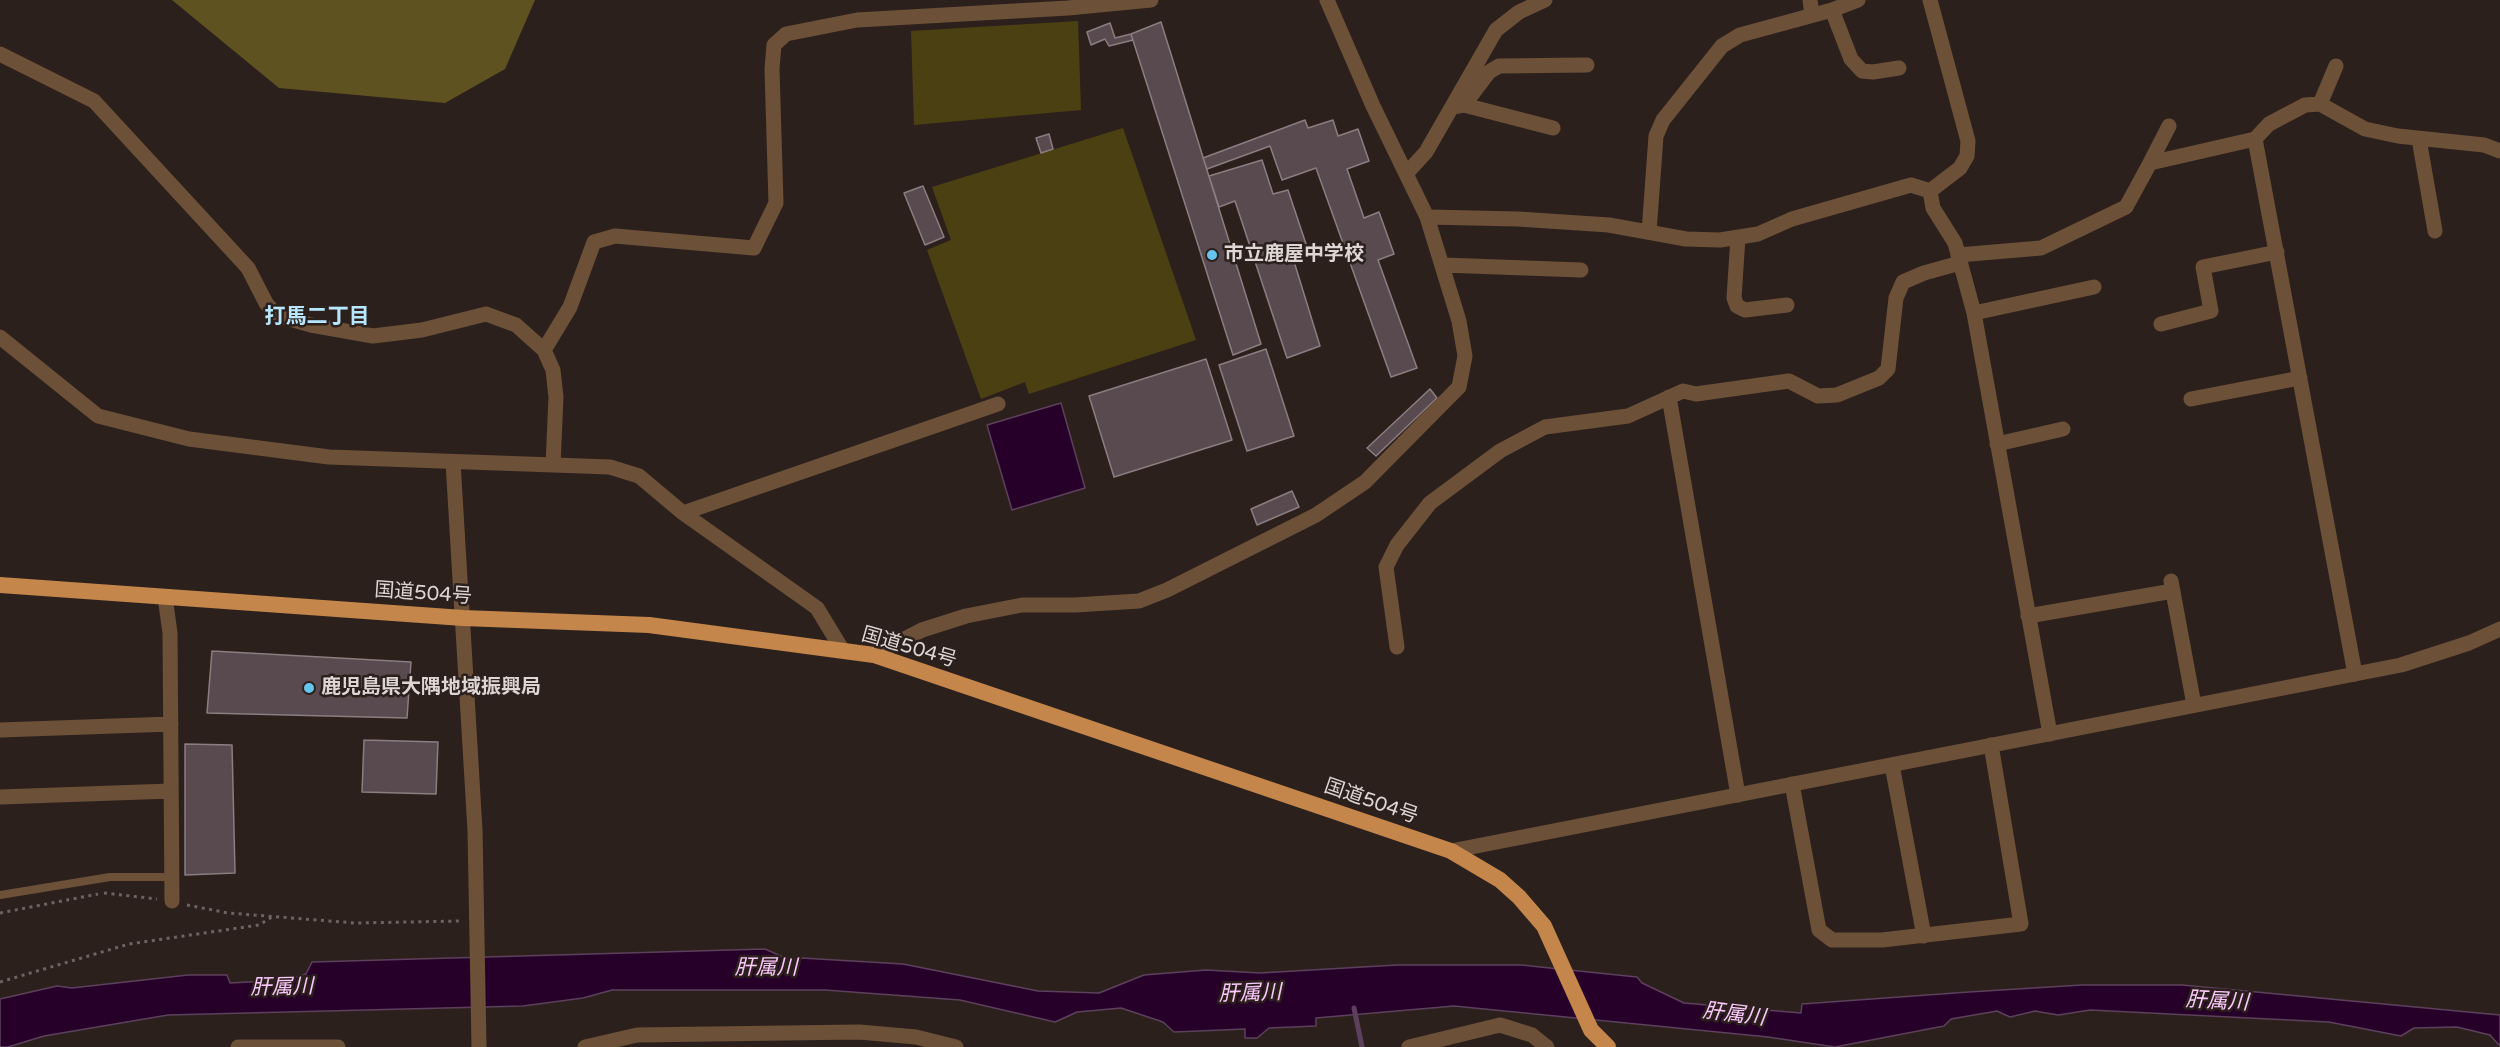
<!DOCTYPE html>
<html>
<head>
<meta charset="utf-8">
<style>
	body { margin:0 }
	canvas { display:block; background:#2c201d }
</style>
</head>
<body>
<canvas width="2500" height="1047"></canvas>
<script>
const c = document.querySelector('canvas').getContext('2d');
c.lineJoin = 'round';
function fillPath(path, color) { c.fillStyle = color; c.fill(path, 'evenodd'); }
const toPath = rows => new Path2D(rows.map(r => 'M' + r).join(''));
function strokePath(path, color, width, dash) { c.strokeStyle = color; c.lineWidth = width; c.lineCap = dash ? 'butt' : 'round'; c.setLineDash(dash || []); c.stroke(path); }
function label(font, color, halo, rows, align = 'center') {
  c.font = font + ' "Varela Round","Noto Sans JP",sans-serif'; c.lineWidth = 5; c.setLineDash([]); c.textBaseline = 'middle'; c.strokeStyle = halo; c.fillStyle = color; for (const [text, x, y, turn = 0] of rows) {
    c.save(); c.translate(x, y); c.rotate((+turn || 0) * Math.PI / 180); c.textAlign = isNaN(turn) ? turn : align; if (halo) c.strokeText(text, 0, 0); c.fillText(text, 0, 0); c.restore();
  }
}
fillPath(toPath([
	[1078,21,1081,110,914,125,911,31],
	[1123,128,1196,340,1029,394,1025,382,981,399,927,250,951,240,932,187]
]), '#4b4011');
fillPath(toPath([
	[172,0,535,0,505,69,445,103,279,88]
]), '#5f5221');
const water = toPath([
	[1061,403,1085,488,1012,510,987,425,1061,403],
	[765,949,792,961,801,958,903,964,1038,991,1099,993,1144,975,1206,970,1260,973,1397,965,1521,965,1637,977,1642,983,1684,1003,1801,1013,1802,1004,1969,992,2082,985,2182,985,2500,1015,2500,1046,2490,1035,2457,1027,2414,1028,2401,1036,2329,1022,2090,1010,2058,1015,2035,1011,2010,1017,1997,1011,1951,1019,1944,1026,1835,1047,1768,1037,1454,1006,1316,1018,1316,1026,1269,1028,1257,1038,1245,1038,1245,1029,1174,1032,1163,1022,1121,1008,1077,1012,1055,1022,960,1000,825,990,612,990,583,998,523,1006,168,1015,44,1036,8,1047,0,1047,0,999,57,986,72,988,188,975,227,975,230,983,286,980,306,974,312,962,765,949]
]);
fillPath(water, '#260029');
strokePath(water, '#5d405c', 1.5);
strokePath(toPath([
	[1354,1008,1362,1047]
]), '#5d405c', 5);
const building = toPath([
	[1161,22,1261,344,1233,355,1131,34,1161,22],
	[1110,23,1115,38,1131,34,1133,40,1109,46,1105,39,1091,45,1087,32,1110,23],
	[1305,120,1308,128,1333,120,1338,136,1358,129,1369,161,1347,169,1364,218,1379,212,1394,254,1378,260,1417,368,1391,377,1316,168,1282,180,1270,146,1207,169,1203,158,1305,120],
	[1049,134,1053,149,1041,153,1036,138,1049,134],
	[1262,160,1273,194,1288,190,1308,250,1292,255,1320,346,1287,358,1235,201,1219,207,1209,176,1262,160],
	[923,186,944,237,925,245,904,193,923,186],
	[1266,349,1294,436,1247,451,1219,365,1266,349],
	[1206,359,1232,440,1114,477,1089,396,1206,359],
	[1430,389,1437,398,1376,456,1367,448,1430,389],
	[1292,491,1299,507,1257,525,1251,509,1292,491],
	[212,651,411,662,407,718,207,713,212,651],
	[364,740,438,742,436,794,362,792,364,740],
	[185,744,232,745,235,873,185,875,185,744]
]);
fillPath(building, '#584a4e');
strokePath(building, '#8c7d81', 1.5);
strokePath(toPath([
	[104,893,157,899],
	[187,905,228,913,355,923,462,921],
	[0,913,98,894],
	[0,982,129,944,259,925,272,917]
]), '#6e6360', 3, [3, 4.5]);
strokePath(toPath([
	[0,895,110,877,171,877]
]), '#6c5138', 8);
strokePath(toPath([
	[1810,0,1812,15],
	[1832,10,1851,59,1862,71,1873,72,1899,68],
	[0,54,94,101,248,268,266,303,276,315,311,325,373,336,422,330,486,314,516,325,544,350,553,370,556,397,553,465],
	[2320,104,2336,66],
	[1464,105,1553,128],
	[1452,107,1464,105,1489,72,1499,66,1587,65],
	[2255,139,2269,124,2305,105,2320,104,2365,129,2398,136,2484,145,2500,151],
	[2419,139,2435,231],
	[2150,163,2169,126],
	[1406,174,1426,152,1496,30,1519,12,1545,0],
	[1930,191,1933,208,1955,243,1974,313,2050,734],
	[1930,191,1960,168,1967,156,1968,141,1930,0],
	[1427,217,1518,219,1609,225,1686,239,1720,240,1758,234,1792,219,1911,185,1930,191],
	[1649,232,1656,136,1663,120,1722,46,1740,35,1832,10,1858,0],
	[1738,237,1734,298,1737,306,1745,310,1787,305],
	[1958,255,2041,248,2126,207,2150,163,2255,139,2355,674],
	[1443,265,1581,270],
	[1974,313,2094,287],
	[2161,324,2211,311,2203,267,2277,252],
	[0,337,98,416,189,439,329,457,610,467,639,476,683,513,817,608,843,651],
	[544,350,570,307,594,242,615,236,754,248,776,203,772,69,774,45,786,34,857,20,1068,8,1151,0],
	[1669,397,1738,795],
	[2191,399,2300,378],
	[1997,444,2063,429],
	[453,462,475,830,479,1047],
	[683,513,998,404],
	[2171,581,2194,705],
	[165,597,170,633,172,901],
	[2028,616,2173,591],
	[1397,647,1386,567,1397,545,1430,503,1500,451,1545,427,1628,416,1683,391,1696,394,1789,381,1818,396,1837,395,1879,378,1888,369,1896,298,1903,282,1924,273,1960,263],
	[874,655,922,630,966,616,1022,605,1075,605,1139,601,1167,590,1316,515,1365,482,1459,387,1465,356,1459,321,1427,217,1373,106,1327,0],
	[0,730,171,724],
	[1892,765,1924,936],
	[1792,784,1819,930,1832,940,1882,940,2021,924,1991,745],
	[0,797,171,791],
	[238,1047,338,1047],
	[585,1047,637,1035,859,1032,916,1037,956,1047],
	[1409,1047,1500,1025,1532,1035,1547,1047]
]), '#6c5138', 15);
strokePath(toPath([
	[1451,851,2401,665,2469,643,2500,629]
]), '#6c5138', 15);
strokePath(toPath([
	[0,585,463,618,649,625,874,655,1451,851,1500,880,1519,897,1544,926,1591,1030,1608,1047]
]), '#c4864a', 16);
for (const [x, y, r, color] of [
	[1212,255,6,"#65c5ee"],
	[309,688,6,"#65c5ee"]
]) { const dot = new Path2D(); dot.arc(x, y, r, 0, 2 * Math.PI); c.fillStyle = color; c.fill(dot); strokePath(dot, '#2c201d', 2); }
label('bold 20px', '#ded6d4', '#2c201d', [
	["市立鹿屋中学校",1224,255],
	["鹿児島県大隅地域振興局",321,688]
], 'left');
label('20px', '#ded6d4', '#2c201d', [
	["国道504号",423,594,4],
	["国道504号",909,648,16],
	["国道504号",1371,802,19]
]);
label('bold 21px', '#b6e7ff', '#2c201d', [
	["打馬二丁目",317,317]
]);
label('italic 21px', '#fbc8fc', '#2c201d', [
	["肝属川",766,968],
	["肝属川",282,988,-1],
	["肝属川",1250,994,-2],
	["肝属川",2217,1002,3],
	["肝属川",1734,1015,7]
]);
</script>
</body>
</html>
